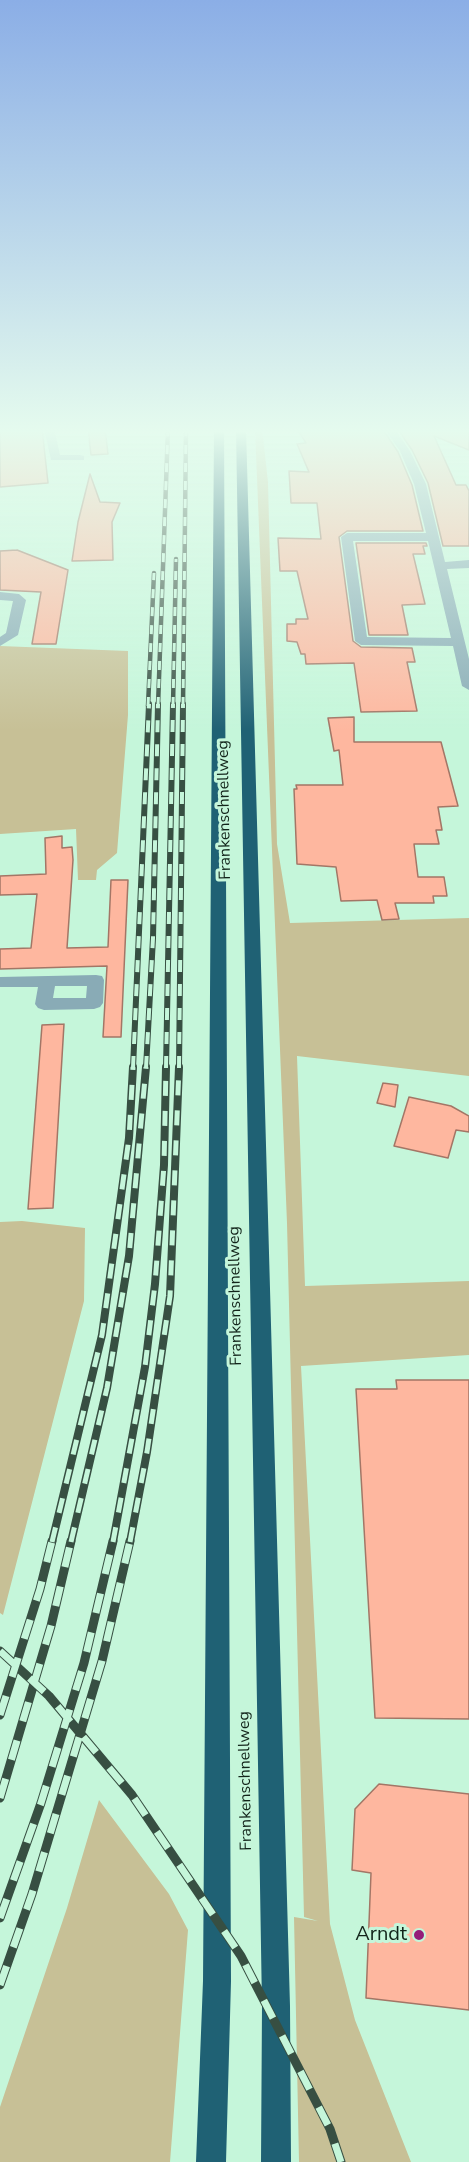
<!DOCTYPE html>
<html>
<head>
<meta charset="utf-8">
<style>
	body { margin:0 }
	canvas { display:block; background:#c5f6da }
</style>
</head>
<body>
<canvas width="469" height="2162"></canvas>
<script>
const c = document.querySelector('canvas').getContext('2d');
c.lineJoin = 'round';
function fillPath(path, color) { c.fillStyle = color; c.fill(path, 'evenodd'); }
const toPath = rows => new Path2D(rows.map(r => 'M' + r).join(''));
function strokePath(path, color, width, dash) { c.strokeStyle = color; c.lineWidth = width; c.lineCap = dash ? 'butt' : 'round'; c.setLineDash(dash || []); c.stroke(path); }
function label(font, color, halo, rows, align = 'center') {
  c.font = font + ' "Nunito Sans",sans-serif'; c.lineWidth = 6; c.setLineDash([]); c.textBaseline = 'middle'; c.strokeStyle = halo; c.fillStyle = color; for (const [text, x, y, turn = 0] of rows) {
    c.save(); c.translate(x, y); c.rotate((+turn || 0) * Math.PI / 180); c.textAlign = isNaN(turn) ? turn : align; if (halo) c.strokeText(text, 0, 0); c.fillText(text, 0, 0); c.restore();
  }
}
fillPath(toPath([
	[255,428,262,428,268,482,277,844,290,923,469,918,469,1076,297,1056,305,1286,469,1281,469,1355,301,1366,330,1924,355,2020,411,2162,299,2162,294,1917,318,1921,304,1917,287,1223],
	[0,646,128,651,128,715,117,853,97,870,96,880,78,880,76,829,0,834],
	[22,1221,85,1228,84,1301,3,1615,0,1613,0,1222],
	[99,1800,169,1894,188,1930,170,2162,0,2162,0,2107,67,1908]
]), '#c7c096');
const building = toPath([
	[0,428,42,428,48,483,0,487,0,428],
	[88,428,105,428,108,454,91,455,88,428],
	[330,428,382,428,398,452,412,485,423,531,347,531,339,537,353,641,361,647,412,648,415,662,407,662,417,711,361,712,354,663,306,664,305,654,301,654,297,642,287,641,287,624,296,624,296,619,308,619,297,571,280,571,278,538,321,539,317,503,291,503,289,471,309,472,297,444,306,443,299,432,330,428],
	[397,428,469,428,469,450,434,436,456,485,466,485,469,491,469,546,443,546,428,483,412,450,397,428],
	[90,474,100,502,120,503,112,522,113,560,72,561,78,522,90,474],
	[356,543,426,543,427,546,423,546,425,554,413,554,425,604,402,605,408,635,369,635,356,543],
	[17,550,68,570,56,644,32,644,41,592,0,590,0,551,17,550],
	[354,717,354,742,441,742,458,806,438,807,442,830,436,830,439,844,414,844,418,877,444,877,447,896,433,896,434,903,395,903,399,919,382,920,377,900,341,901,336,867,297,864,294,789,297,789,296,785,343,785,339,750,334,751,328,718,354,717],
	[62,836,62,848,72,847,73,860,67,948,108,947,111,880,128,880,121,1037,103,1037,107,966,0,969,0,949,31,948,37,894,0,895,0,876,46,874,45,838,62,836],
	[64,1024,53,1208,28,1209,42,1025,64,1024],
	[383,1083,398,1085,395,1107,377,1103,383,1083],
	[409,1097,451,1106,469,1116,469,1132,456,1130,448,1158,394,1146,409,1097],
	[396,1380,469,1380,469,1719,375,1718,356,1389,397,1389,396,1380],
	[379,1784,469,1794,469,2010,366,1998,371,1873,352,1870,355,1809,379,1784]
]);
fillPath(building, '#feb79f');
strokePath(building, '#a37666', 1.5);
fillPath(toPath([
	[44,428,54,428,60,455,80,455,84,456,84,460,51,460,44,428],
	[384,428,394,428,410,451,426,484,445,562,469,560,469,568,447,569,469,659,469,690,462,686,453,646,361,645,355,641,341,537,347,533,426,533,414,484,400,451,384,428],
	[353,541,428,541,451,638,367,637,353,541],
	[0,592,19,594,26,600,18,635,0,646,0,637,6,633,13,601,0,600,0,592],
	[96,975,102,976,104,980,103,1003,100,1007,94,1009,44,1010,38,1008,35,1004,38,987,0,987,0,977,96,975],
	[55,986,87,986,86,998,53,998,55,986]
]), '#89abb6');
fillPath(toPath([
	[214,428,224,428,231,1981,226,2162,196,2162,203,1981,214,428],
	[236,428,246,428,290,2006,291,2162,261,2162,262,2006,236,428]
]), '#1f6174');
const railFar3 = toPath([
	[148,706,154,573],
	[158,706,168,428],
	[173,706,176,559],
	[183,706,186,428]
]);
const railFar2 = toPath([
	[133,1068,149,704],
	[146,1068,153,938,158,704],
	[166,1068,173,704],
	[179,1068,183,704]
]);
const railFar1 = toPath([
	[52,1542,102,1335,129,1138,133,1067],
	[71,1542,107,1388,129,1256,146,1067],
	[113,1542,145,1367,155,1284,164,1165,166,1067],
	[130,1542,147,1452,170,1296,179,1067]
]);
const rail = toPath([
	[0,1651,49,1696,132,1795,241,1956,330,2129,341,2162],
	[0,1715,40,1589,52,1541],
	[0,1798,51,1626,71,1541],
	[0,1918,41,1803,84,1663,113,1541],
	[0,1985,32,1894,102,1661,130,1541]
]);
strokePath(railFar3, '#374f42', 4.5);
strokePath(railFar2, '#374f42', 6);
strokePath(railFar1, '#374f42', 8);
strokePath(rail, '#374f42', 9);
strokePath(railFar3, '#c5f6da', 3, [9]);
strokePath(railFar2, '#c5f6da', 4, [12]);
strokePath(railFar1, '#c5f6da', 5, [15]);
strokePath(rail, '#c5f6da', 7, [20]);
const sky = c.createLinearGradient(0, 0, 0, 731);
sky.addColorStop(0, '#8baee6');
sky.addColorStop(0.59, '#e5fbee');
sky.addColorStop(1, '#e5fbee00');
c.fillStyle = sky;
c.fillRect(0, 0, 469, 731);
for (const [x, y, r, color] of [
	[419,1935,6,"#951d79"]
]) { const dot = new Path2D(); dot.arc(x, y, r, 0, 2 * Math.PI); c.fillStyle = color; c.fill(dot); strokePath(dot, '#c5f6da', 2); }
label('16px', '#12241a', '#c5f6da', [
	["Frankenschnellweg",225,810,-91],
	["Frankenschnellweg",236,1296,-91],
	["Frankenschnellweg",246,1781,-91]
]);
label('20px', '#12241a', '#c5f6da', [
	["Arndt",407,1935]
], 'right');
</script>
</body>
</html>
